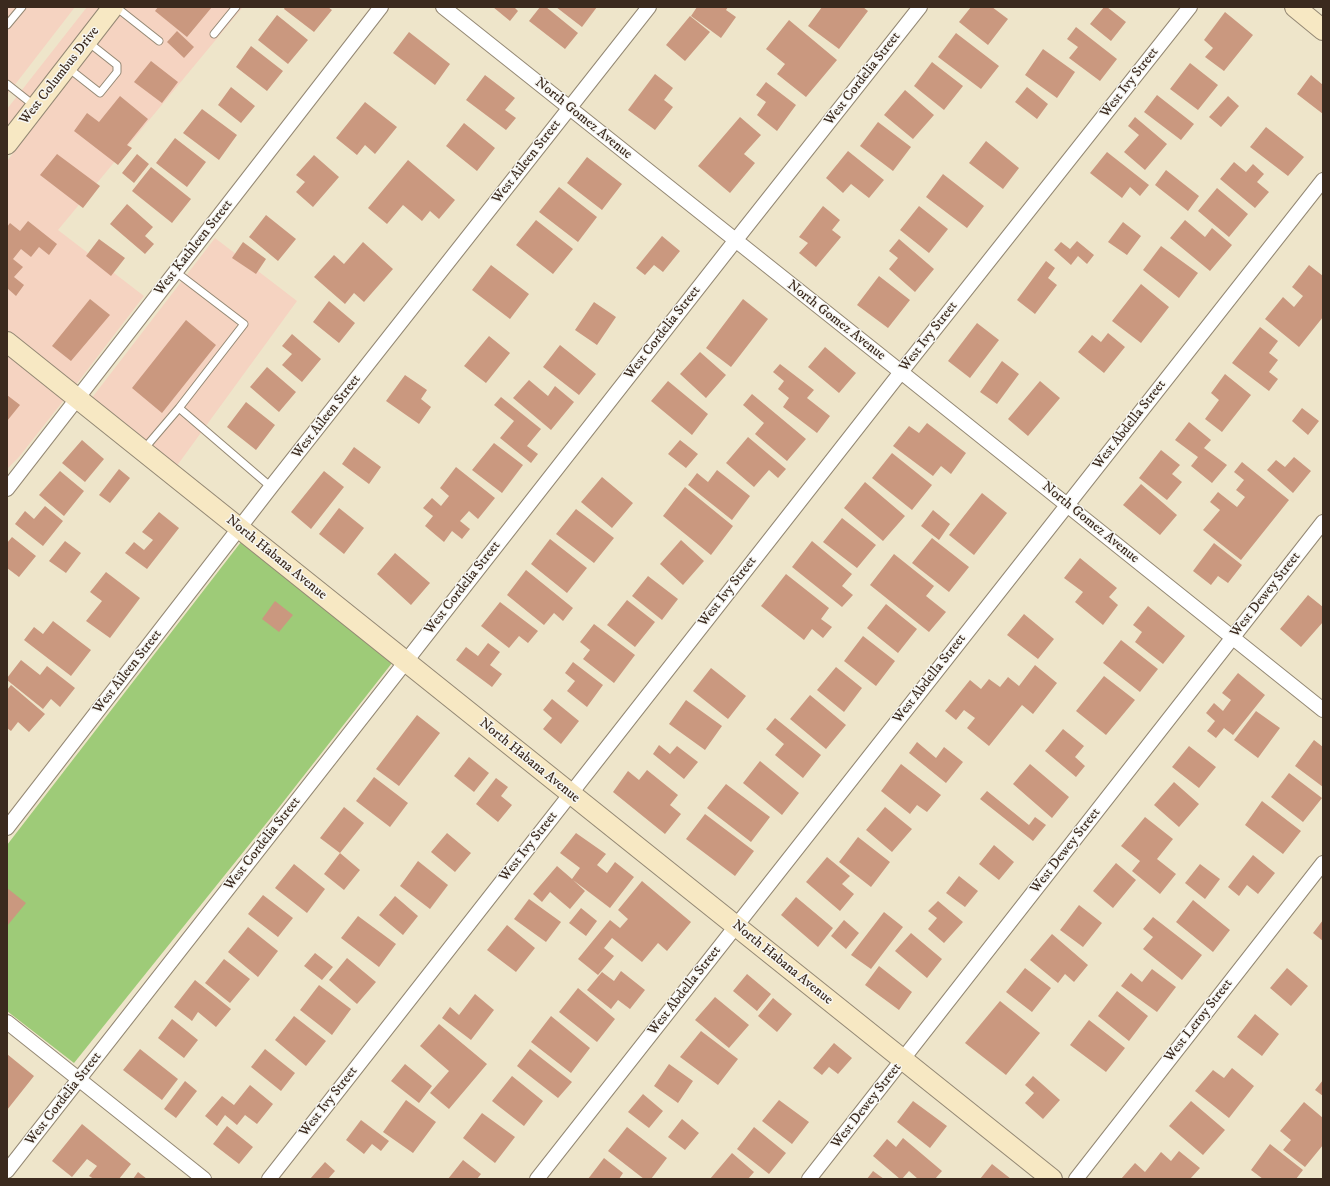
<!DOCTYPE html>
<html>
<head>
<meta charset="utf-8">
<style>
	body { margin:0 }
	#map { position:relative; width:1330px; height:1186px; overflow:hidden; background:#eee5ca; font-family:"IM FELL DW Pica",serif }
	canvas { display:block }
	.frame { position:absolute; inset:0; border:8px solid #3b2a1e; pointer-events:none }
</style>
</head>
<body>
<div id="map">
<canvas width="1330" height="1186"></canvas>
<div class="frame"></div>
</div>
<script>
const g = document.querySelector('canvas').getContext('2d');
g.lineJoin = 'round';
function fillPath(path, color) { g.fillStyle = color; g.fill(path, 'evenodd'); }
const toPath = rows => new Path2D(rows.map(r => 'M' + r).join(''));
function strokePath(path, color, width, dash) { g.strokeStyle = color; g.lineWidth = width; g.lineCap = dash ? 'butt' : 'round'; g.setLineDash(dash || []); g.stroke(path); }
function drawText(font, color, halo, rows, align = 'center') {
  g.font = font + ' "IM FELL DW Pica",serif'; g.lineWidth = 3; g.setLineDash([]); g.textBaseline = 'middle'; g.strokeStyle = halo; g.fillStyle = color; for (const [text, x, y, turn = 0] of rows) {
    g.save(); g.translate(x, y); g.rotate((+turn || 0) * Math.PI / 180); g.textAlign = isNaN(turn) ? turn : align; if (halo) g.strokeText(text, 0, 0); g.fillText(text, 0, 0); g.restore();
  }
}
fillPath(toPath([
	[7,7,75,7,7,95],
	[87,7,100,7,7,127,7,109],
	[126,7,243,7,58,230,144,296,75,386,7,331,7,161],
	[215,238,297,301,176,467,91,399],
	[7,354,64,400,19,457,7,469]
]), '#f5d3c1');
fillPath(toPath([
	[241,542,392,663,273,815,74,1063,7,1011,7,845]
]), '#9ecb78');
fillPath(toPath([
	[158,7,212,7,187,37,155,11],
	[285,7,328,7,332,10,314,32,284,9],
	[493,7,514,7,518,11,510,21],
	[540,7,546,7,578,33,565,49,529,21],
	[556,7,597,7,582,27],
	[697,7,728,7,726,10,736,17,721,38,691,16],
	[822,7,863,7,868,11,839,49,808,26],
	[971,7,992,7,1008,19,988,45,959,22],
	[1104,7,1107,7,1126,22,1111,41,1090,24],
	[1225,12,1253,35,1224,71,1205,57,1213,48,1204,40],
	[277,15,308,40,288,64,258,40],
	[690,16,710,32,685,61,666,45],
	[789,20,837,60,806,97,777,74,785,64,766,49],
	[1076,27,1117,59,1100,81,1069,58,1078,47,1067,39],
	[177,31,194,47,184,58,167,42],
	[409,32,450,64,435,85,393,53],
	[956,33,999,66,981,89,938,57],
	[251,46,283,71,267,91,236,67],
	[1043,49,1075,72,1057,98,1025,75],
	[151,61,178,82,162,103,134,82],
	[932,62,963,86,944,110,914,86],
	[1190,63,1218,85,1198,110,1170,89],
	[655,74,673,88,664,100,673,107,655,130,628,110],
	[485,75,515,98,505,110,516,118,506,130,466,100],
	[1311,75,1323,85,1323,114,1297,94],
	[766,82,796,105,777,131,757,115,766,102,756,95],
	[231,87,255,106,241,123,218,105],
	[1027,87,1048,104,1037,119,1015,102],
	[905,90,934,115,913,139,884,115],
	[1157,95,1194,124,1181,140,1144,112],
	[120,96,148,119,127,145,132,148,118,165,74,131,87,113,99,122],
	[1228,96,1239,106,1221,127,1209,117],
	[365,102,397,127,375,154,365,145,357,155,336,138],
	[202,109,237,135,219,160,183,133],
	[740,117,761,135,744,154,755,163,730,193,698,166],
	[1135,117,1167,144,1145,170,1124,152,1139,135,1128,126],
	[878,122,911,147,893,171,860,146],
	[464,123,495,148,477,171,446,146],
	[1266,127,1304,157,1288,176,1250,147],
	[175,138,206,162,187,187,156,163],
	[986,141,1019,168,1003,189,969,163],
	[848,151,884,180,869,198,851,184,843,193,826,178],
	[1107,152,1149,185,1140,196,1130,187,1122,198,1090,173],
	[57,154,100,186,83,208,40,175],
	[137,154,149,164,134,183,122,173],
	[314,155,339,177,313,207,296,192,305,182,296,175],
	[587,157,622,184,602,210,567,183],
	[408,160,455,200,439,219,430,211,422,221,403,205,387,224,368,208],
	[1234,162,1246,172,1253,164,1264,174,1257,182,1269,192,1255,208,1220,179],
	[151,167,191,199,172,223,132,191],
	[1166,170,1199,196,1188,211,1155,185],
	[943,174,984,206,967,228,926,197],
	[559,187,597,217,578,242,539,212],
	[1217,188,1248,214,1229,237,1198,211],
	[127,204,153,227,145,236,154,244,145,254,110,224],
	[823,206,840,220,832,230,841,237,816,267,799,253,808,243,799,237],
	[919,206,948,229,929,253,900,230],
	[266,215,296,239,278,261,249,237],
	[536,220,573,249,553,274,516,245],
	[1185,220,1205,237,1212,228,1232,245,1210,271,1170,238],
	[28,221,57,244,49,255,39,247,31,257,21,249,13,259,23,267,14,277,24,285,16,296,7,288,7,227,10,223,20,231],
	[1123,222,1141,236,1127,255,1108,242],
	[662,236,680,251,663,272,654,265,645,275,636,268],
	[99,239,125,258,111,276,86,256],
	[899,239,934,269,915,292,889,269,898,258,889,251],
	[1077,241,1094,255,1087,264,1078,256,1071,265,1054,250,1061,242,1070,249],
	[243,242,266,259,256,274,232,258],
	[363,242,393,269,364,302,354,293,345,304,314,277,334,255,344,264],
	[1161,246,1198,273,1179,298,1143,270],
	[1046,261,1055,268,1048,278,1057,285,1035,314,1017,300],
	[491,265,529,294,510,319,472,290],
	[1309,265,1323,276,1323,317,1299,347,1265,319,1283,297,1294,307,1303,296,1292,287],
	[879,276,910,300,888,328,857,305],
	[1141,284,1169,307,1141,343,1112,321],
	[90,299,110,315,71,361,52,346],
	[743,299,768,319,731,367,706,348],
	[329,301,355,323,339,343,313,322],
	[594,302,616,317,597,345,575,330],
	[186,320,216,345,162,413,132,388],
	[977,323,999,340,970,378,948,361],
	[1260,327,1278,341,1269,353,1278,360,1269,372,1278,379,1269,391,1232,363],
	[1108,333,1125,347,1104,373,1078,352,1092,335,1101,342],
	[292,334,321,359,302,382,282,365,292,354,282,346],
	[489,336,510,353,486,383,464,366],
	[560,345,596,374,579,395,543,367],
	[825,347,856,373,839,393,808,367],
	[700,352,726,375,706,398,680,374],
	[1002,361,1019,374,997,404,980,392],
	[780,364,814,390,807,398,830,416,817,433,783,407,789,398,778,389,784,381,773,372],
	[267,367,296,392,279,412,250,387],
	[1225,374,1251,395,1222,432,1205,419,1219,400,1211,393],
	[405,375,427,390,421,399,431,407,419,424,386,401],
	[529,380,548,396,555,386,574,402,551,430,513,398],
	[668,381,708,414,692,435,651,401],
	[1040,381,1060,398,1028,436,1008,419],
	[752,394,806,439,787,461,755,434,764,423,743,405],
	[7,395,20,405,7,421],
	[501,397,541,429,527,446,538,454,531,463,500,438,514,421,494,405],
	[246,402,275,425,256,450,227,427],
	[1302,408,1319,421,1308,435,1292,421],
	[1189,422,1211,440,1204,448,1227,465,1212,483,1191,466,1198,457,1175,440],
	[927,423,966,453,951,474,941,466,933,476,893,446,909,426,919,433],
	[748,437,786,469,778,478,769,470,754,487,726,463],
	[82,440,104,459,85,482,62,463],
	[680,440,698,454,686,468,668,454],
	[494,443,523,465,502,493,472,470],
	[354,447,381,467,369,484,342,464],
	[1161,450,1180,465,1172,474,1182,482,1167,500,1139,478],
	[892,453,932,485,912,510,872,478],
	[1294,457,1311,471,1293,493,1267,470,1276,460,1285,467],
	[1242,462,1289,500,1241,560,1203,530,1220,510,1210,502,1218,492,1237,507,1245,497,1236,490,1244,480,1234,472],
	[456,467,495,498,478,519,469,511,460,521,470,529,462,539,452,531,444,542,425,526,433,516,423,508,432,498,441,506,449,496,440,488],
	[119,469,130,478,110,503,99,495],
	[717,470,750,496,732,520,688,485,697,473,708,482],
	[60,471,84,491,64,516,39,495],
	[324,471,344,487,311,529,291,512],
	[602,477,633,503,612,528,581,502],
	[865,482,905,516,883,541,844,508],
	[1141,484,1177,515,1160,535,1123,505],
	[685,487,733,526,711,555,663,516],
	[982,493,1007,513,974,555,949,535],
	[45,506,63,521,43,546,15,524,25,511,34,519],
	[339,508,364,528,344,554,319,534],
	[576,509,614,538,594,563,556,534],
	[933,510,950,524,939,540,921,526],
	[159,512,179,528,147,569,125,553,134,542,144,550,153,540,142,532],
	[842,518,876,545,857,568,823,542],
	[12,537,36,556,19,577,7,568,7,543],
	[932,538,969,567,949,592,912,563],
	[550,539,587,568,567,593,531,564],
	[681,540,704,561,683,585,660,564],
	[65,541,81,553,66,573,49,561],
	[812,541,852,574,842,586,853,595,842,607,792,567],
	[1214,543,1242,565,1228,583,1218,576,1211,585,1193,571],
	[395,553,430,583,411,605,377,574],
	[894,554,934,586,926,596,946,612,929,632,870,585],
	[1080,558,1117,588,1109,597,1118,605,1103,625,1075,602,1083,592,1064,578],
	[526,570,573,608,563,621,554,613,544,625,507,595],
	[106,572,140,598,110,638,86,621,102,601,90,592],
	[786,574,829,608,821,619,832,627,823,638,812,629,804,640,761,606],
	[648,576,678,599,662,620,632,596],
	[1308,595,1323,607,1323,622,1301,647,1280,629],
	[627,600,655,622,635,647,607,625],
	[275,601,293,615,279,632,262,619],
	[500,602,538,631,528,643,519,636,509,648,481,626],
	[886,604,917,629,898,653,867,628],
	[1148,606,1185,636,1163,664,1135,642,1142,632,1133,625],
	[1024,614,1054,639,1038,659,1007,635],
	[53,621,91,650,71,676,24,640,34,627,43,634],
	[594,624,635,655,614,683,583,659,590,650,580,642],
	[863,636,895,661,876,686,844,661],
	[1121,640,1158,669,1140,692,1103,663],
	[488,643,500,652,490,665,502,674,492,687,456,660,466,647,478,656],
	[21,660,40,675,47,666,75,688,60,707,51,699,43,709,7,680,7,678],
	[573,662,603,685,587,707,567,691,575,681,565,673],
	[1035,665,1057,683,1033,714,1022,705,989,746,967,728,975,718,964,710,956,720,945,711,970,680,981,689,989,679,1000,687,1008,677,1019,686],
	[836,667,862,688,844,712,817,690],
	[711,668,746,696,728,719,693,691],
	[1238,673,1265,695,1233,735,1224,728,1216,738,1207,731,1215,721,1206,713,1214,703,1223,711,1231,700,1222,693],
	[1104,676,1135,700,1106,735,1076,711],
	[11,685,45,714,29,732,18,722,11,731,7,728,7,690],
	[810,695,846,725,826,749,790,719],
	[552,699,579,721,561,744,543,729,552,718,543,710],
	[686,700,722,726,705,750,669,724],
	[1256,711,1280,728,1258,758,1234,740],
	[417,715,440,733,399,786,376,769],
	[775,718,821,755,803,778,775,755,784,744,766,729],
	[1063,729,1084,746,1075,757,1085,766,1076,777,1045,751],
	[1314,740,1323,747,1323,787,1295,766],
	[917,742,936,758,944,747,963,762,946,783,909,753],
	[659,745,670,754,677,746,698,762,684,779,653,754],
	[1189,746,1216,767,1199,788,1172,767],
	[469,757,489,773,474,792,454,776],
	[760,761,799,793,782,815,743,783],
	[901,764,941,795,927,812,917,805,910,814,881,791],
	[1030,764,1069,797,1052,818,1013,784],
	[647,770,678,795,670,805,681,814,665,834,613,792,628,771,639,780],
	[1289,773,1322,798,1303,822,1271,797],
	[374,777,408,803,390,827,356,801],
	[496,778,508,787,501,796,512,805,498,822,476,804],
	[1174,782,1199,804,1179,827,1154,805],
	[726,784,770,817,751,842,707,808],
	[987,791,1029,825,1035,817,1046,825,1033,841,980,799],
	[1262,801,1301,831,1283,854,1245,825],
	[344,807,364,823,340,853,320,838],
	[885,807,912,829,892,852,866,830],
	[705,814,754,851,735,876,686,839],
	[1145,817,1173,839,1157,859,1176,874,1160,894,1132,871,1140,861,1121,846],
	[447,833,471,853,455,872,431,852],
	[576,833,606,854,597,865,607,873,615,862,634,877,610,908,573,880,585,891,570,909,550,892,542,902,533,894,557,866,572,879,580,868,560,853],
	[858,837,890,862,871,887,839,862],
	[994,845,1014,862,999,880,979,864],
	[340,853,360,870,344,890,324,874],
	[1253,855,1275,873,1258,894,1247,885,1239,896,1228,887],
	[827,857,850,876,842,884,854,894,840,911,806,882],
	[418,861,448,885,430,909,400,886],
	[1116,863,1136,880,1113,908,1093,891],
	[294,864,325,889,307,913,275,888],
	[1200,864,1220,879,1205,899,1185,883],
	[959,876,978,891,965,907,946,893],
	[642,881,691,922,667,951,658,943,642,962,612,938,604,948,614,956,598,975,578,959,610,920,620,928,628,919,618,910],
	[7,888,26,903,7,926],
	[263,895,293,918,278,937,248,914],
	[395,896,418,916,403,935,379,915],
	[796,897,833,928,818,947,781,915],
	[529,899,561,922,546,942,514,919],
	[1193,900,1230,930,1213,952,1176,922],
	[938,901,963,922,944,943,928,929,937,918,928,911],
	[1079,905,1102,923,1083,947,1060,930],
	[581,908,597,921,586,936,569,923],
	[884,912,903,927,871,969,851,955],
	[358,916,396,944,379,967,341,938],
	[1153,917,1202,955,1182,980,1143,949,1153,937,1143,929],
	[844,920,859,933,846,949,831,936],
	[1323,920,1323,941,1313,933],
	[507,925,535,948,516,972,487,950],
	[248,927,278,951,258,977,228,952],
	[911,933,942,959,927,978,895,951],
	[1052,934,1088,965,1074,982,1065,974,1058,983,1030,960],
	[315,953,333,967,322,980,304,966],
	[347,958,376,982,357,1004,329,980],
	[224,959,250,979,230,1003,205,983],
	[879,966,912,992,899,1010,865,985],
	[1025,968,1051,988,1032,1012,1006,992],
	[1287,968,1308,986,1291,1006,1270,988],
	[1152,969,1176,987,1157,1012,1121,986,1131,973,1142,982],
	[621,971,645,990,630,1009,618,1000,611,1009,587,990,602,972,614,981],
	[747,974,771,994,757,1011,733,991],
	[195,980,231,1009,216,1027,198,1012,192,1021,174,1007],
	[319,985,351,1009,332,1035,300,1010],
	[578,988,615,1019,597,1042,559,1012],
	[1117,991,1148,1016,1129,1041,1098,1016],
	[475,994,494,1010,471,1040,442,1018,450,1007,459,1015],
	[715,997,749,1025,729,1048,695,1020],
	[773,998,792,1014,777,1032,758,1016],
	[1000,1001,1040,1033,1006,1075,965,1043],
	[1255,1014,1279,1034,1262,1056,1237,1037],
	[294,1016,326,1041,306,1066,275,1040],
	[551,1016,590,1048,571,1073,531,1042],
	[172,1019,198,1040,184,1058,158,1038],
	[1089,1020,1125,1048,1106,1072,1070,1045],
	[439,1024,487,1064,449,1109,430,1093,449,1071,420,1046],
	[701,1031,738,1059,718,1085,680,1057],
	[834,1043,852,1058,838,1074,829,1067,822,1075,813,1068],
	[140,1049,178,1079,162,1100,123,1070],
	[265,1049,295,1073,281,1091,251,1067],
	[530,1049,572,1082,558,1098,517,1066],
	[7,1054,34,1076,7,1110],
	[405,1064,432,1086,419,1103,391,1081],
	[669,1064,693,1081,678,1103,654,1086],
	[1232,1068,1254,1086,1229,1118,1195,1091,1213,1070,1224,1078],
	[512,1076,543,1101,524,1126,492,1101],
	[1033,1076,1060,1100,1043,1119,1025,1103,1034,1093,1025,1085],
	[1323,1080,1323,1096,1315,1090],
	[185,1081,197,1091,176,1118,164,1109],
	[250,1085,273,1104,257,1124,245,1115,237,1125,225,1115,217,1126,205,1116,222,1096,234,1105],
	[643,1094,663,1111,649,1128,628,1112],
	[406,1100,436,1122,413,1153,383,1132],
	[779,1100,809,1122,792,1144,762,1121],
	[913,1101,947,1126,930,1148,897,1122],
	[1191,1101,1225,1130,1203,1155,1169,1126],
	[1304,1102,1323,1118,1323,1145,1305,1167,1283,1150,1291,1140,1280,1131],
	[482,1113,515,1137,495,1163,463,1138],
	[682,1119,699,1133,685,1150,668,1137],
	[361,1120,389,1141,381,1151,372,1144,364,1154,346,1140],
	[82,1124,131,1164,119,1179,94,1179,89,1176,97,1166,87,1159,72,1177,52,1161],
	[227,1126,253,1147,239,1164,213,1144],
	[627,1127,667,1158,651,1179,644,1179,608,1151],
	[754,1127,786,1153,769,1174,737,1149],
	[903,1138,942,1171,935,1179,918,1179,909,1171,902,1179,900,1179,873,1156,887,1139,896,1147],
	[1270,1144,1303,1170,1296,1179,1263,1179,1251,1170],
	[1179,1151,1200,1168,1190,1179,1121,1179,1135,1163,1145,1172,1161,1152,1171,1161],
	[732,1153,754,1172,748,1179,710,1179],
	[604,1158,623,1173,619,1179,588,1179],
	[463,1160,481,1174,477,1179,448,1179],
	[325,1162,335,1171,328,1179,310,1179],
	[992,1164,1011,1179,980,1179],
	[873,1171,884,1179,867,1179],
	[138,1172,147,1179,133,1179]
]), '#ca987f');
const lane = toPath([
	[116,7,159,41],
	[7,25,22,7],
	[214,34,236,7],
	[67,67,100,93,117,72,117,65,88,42],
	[7,84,36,107],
	[179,408,271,487],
	[144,449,179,408,244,324,176,272]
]);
const street = toPath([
	[443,7,901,372,1323,710],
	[7,489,381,7],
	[7,828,271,487,649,7],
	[7,1022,204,1179],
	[7,1171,735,241,920,7],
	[269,1179,901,372,1190,7],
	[537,1179,1323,180],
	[809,1179,1323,522],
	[1076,1179,1323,863]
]);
const secondary = toPath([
	[1295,7,1323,30],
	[7,144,113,7],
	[7,342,1052,1179]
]);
strokePath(lane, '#948874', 9);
strokePath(street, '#948874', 16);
strokePath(secondary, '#948874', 22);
strokePath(lane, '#fff', 7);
strokePath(street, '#fff', 14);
strokePath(secondary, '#f7e8c3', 20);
drawText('14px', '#3b2a1e', '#f6f6f2', [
	["West Columbus Drive",60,76,-52],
	["West Cordelia Street",863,79,-52],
	["West Ivy Street",1130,83,-52],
	["North Gomez Avenue",583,119,39],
	["West Aileen Street",527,162,-52],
	["West Kathleen Street",194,248,-52],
	["North Gomez Avenue",836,321,38],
	["West Cordelia Street",663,333,-52],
	["West Ivy Street",929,337,-52],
	["West Aileen Street",327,417,-52],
	["West Abdella Street",1130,425,-52],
	["North Gomez Avenue",1090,523,39],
	["North Habana Avenue",276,558,39],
	["West Cordelia Street",463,588,-52],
	["West Ivy Street",728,592,-52],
	["West Dewey Street",1266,595,-52],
	["West Aileen Street",128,672,-52],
	["West Abdella Street",930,679,-52],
	["North Habana Avenue",529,761,39],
	["West Cordelia Street",263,844,-52],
	["West Ivy Street",529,847,-52],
	["West Dewey Street",1066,851,-52],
	["North Habana Avenue",782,963,39],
	["West Abdella Street",685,991,-52],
	["West Leroy Street",1199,1021,-52],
	["West Cordelia Street",64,1099,-52],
	["West Ivy Street",329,1102,-52],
	["West Dewey Street",867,1106,-52]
]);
</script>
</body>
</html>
